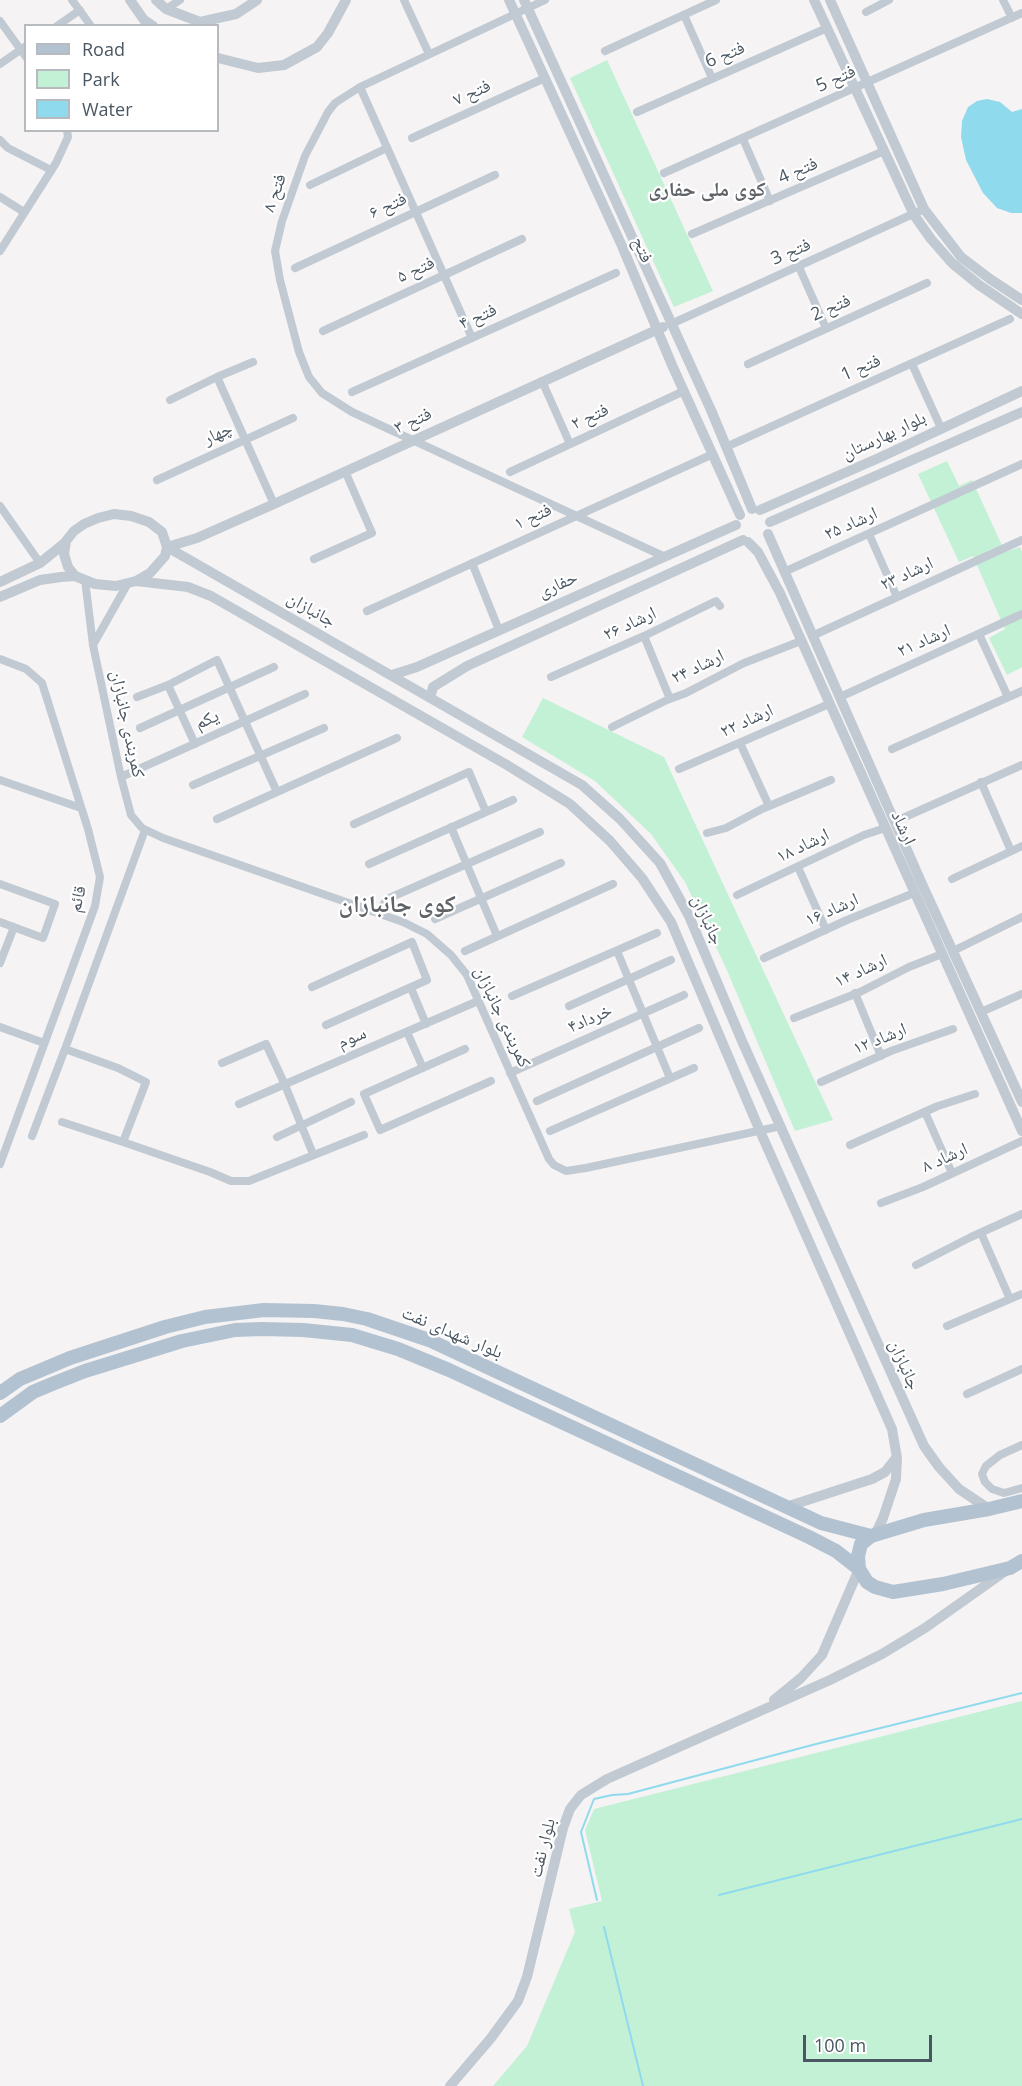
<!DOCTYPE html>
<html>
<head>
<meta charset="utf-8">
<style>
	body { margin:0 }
	#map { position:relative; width:1022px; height:2086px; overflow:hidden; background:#f5f3f3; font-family:"Open Sans",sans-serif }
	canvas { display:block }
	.legend { position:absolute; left:24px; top:24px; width:195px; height:108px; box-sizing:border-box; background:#fff; border:2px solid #b7bbc0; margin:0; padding:8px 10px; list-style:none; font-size:18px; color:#4a5661 }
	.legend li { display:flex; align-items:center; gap:12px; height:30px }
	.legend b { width:30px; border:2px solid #b7bbc0 }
	.scale { position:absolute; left:803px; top:2035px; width:129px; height:27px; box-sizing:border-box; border:3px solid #4a5661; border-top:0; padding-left:8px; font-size:18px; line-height:21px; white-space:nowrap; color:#4a5661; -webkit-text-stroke:4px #fff; paint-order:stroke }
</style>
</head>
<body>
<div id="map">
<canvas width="1022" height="2086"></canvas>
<ul class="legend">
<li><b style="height:8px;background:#b3c2d1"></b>Road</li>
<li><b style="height:16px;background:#c3f1d5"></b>Park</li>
<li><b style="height:16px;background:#90daee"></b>Water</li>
</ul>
<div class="scale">100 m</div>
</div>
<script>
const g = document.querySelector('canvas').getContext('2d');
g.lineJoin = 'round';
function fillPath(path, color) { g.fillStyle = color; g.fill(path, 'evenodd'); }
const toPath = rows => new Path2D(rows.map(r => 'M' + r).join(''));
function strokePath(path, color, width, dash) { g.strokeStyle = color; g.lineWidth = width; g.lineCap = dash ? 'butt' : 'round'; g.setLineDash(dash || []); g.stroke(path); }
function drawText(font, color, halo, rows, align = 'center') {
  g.font = font + ' "Open Sans","Noto Naskh Arabic",sans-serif'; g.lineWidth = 4.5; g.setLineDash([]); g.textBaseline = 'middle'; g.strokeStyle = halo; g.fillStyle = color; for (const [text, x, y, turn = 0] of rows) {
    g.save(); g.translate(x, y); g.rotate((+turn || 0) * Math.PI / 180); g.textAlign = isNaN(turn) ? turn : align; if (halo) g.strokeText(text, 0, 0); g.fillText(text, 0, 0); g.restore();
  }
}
fillPath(toPath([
	[607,60,713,291,674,307,570,78],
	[947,461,959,486,972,480,1005,552,1020,547,1022,552,1022,667,1007,675,989,638,1005,629,973,556,959,562,918,474],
	[543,698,664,757,833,1120,795,1131,726,968,685,882,651,834,595,781,522,737],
	[1022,1701,1022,2086,493,2086,527,2046,575,1932,569,1909,602,1901,585,1830,594,1809]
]), '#c3f1d5');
fillPath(toPath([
	[987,99,1000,102,1012,112,1022,109,1022,213,1011,213,997,208,983,193,966,160,961,137,962,121,968,107,977,101]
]), '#90daee');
strokePath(toPath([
	[719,1895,1022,1819],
	[597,1900,581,1832,594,1799,612,1795,628,1794,816,1744,1022,1693],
	[604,1927,643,2086]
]), '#90daee', 2);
strokePath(toPath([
	[72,0,91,26],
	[404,0,429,54],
	[545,0,360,87,335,103,328,112,305,156,282,221,275,251,280,280,299,352,309,377,322,393,352,412,663,556],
	[1003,0,1012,18],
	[166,9,180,0],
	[866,12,889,0],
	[684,15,712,78],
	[0,21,26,57],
	[57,26,80,10],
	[605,51,716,0],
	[0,64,26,46],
	[360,87,472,338],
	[637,112,827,28],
	[412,138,545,78],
	[743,139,770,201],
	[0,140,8,148,51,170],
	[664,173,1022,13],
	[310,185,387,148],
	[0,197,24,212],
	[692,234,884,151],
	[0,251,56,163,68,137,67,130],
	[799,267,826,328],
	[295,268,495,175],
	[671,324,924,209],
	[323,331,522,239],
	[748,364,927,283],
	[912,364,941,428],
	[217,377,253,362],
	[542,381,570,444],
	[352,392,616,273],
	[170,400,217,377,274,504],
	[726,447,1010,319],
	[510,472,684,391],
	[157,480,293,418],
	[0,506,40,563],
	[869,534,897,597],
	[314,559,372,533,345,471],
	[472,563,499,630],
	[784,572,1022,464],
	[85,580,93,645,121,777,131,815,142,828,163,838,403,922,427,934,451,955,467,975,549,1159,554,1165,566,1171,586,1168,781,1126],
	[367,611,713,454],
	[979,634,1008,697],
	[644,636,670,699],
	[812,636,1022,540],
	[93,645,128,583],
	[0,659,26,669,42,683,88,829,100,877,95,906,0,1164],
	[551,677,644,636,716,601,720,606],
	[137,697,168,685],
	[840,697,1022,614],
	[612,727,667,700,686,693,744,663,801,641],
	[140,728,274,667],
	[740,743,769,806],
	[195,744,168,685,217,660,277,792],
	[892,749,1022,691],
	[679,769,829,704],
	[121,777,305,694],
	[0,780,81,808],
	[981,782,1011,851],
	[193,785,324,728],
	[217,819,397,738],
	[896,821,1022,765],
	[354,824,469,772,486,812],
	[451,827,497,936],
	[145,830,65,1049,118,1068,146,1082,123,1142,210,1172,231,1181,249,1181,364,1135],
	[707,833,726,828,762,809,831,780],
	[369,864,513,800],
	[798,867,826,930],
	[952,879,1022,846],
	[0,884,55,904,43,938,0,922],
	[737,895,864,835,885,828],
	[378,913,387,899,540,832],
	[435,919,561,863],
	[465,951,613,884],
	[617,951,670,1078],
	[953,951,1022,917],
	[764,958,847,920,914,893],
	[0,963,14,927],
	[312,987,412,942,427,980,326,1025],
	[411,988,426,1024],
	[855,993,881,1056],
	[512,996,657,933],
	[569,1006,671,960],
	[981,1012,1022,994],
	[794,1018,860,992,909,967,942,954],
	[0,1027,44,1043],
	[407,1032,423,1068],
	[465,1049,364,1094,380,1130,491,1081],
	[222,1063,266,1044,285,1085,313,1154],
	[510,1073,684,995],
	[821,1082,891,1051,953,1029],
	[537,1101,699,1028],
	[239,1104,478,1001],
	[925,1112,952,1173],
	[62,1122,123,1142],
	[550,1131,694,1068],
	[32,1136,65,1049],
	[277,1137,351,1102],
	[850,1145,938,1106,975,1094],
	[881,1203,923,1187,1022,1141],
	[981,1233,1010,1299],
	[916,1265,971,1237,1022,1214],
	[947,1326,1022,1294],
	[967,1394,1022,1369],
	[1022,1445,1000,1455,986,1466,982,1474,985,1482,992,1489,1004,1493,1022,1488]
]), '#c1cad2', 8);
strokePath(toPath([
	[130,0,144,20,153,26],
	[156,0,166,9,200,22,236,14,257,0],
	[509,0,622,246,672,365,740,515],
	[524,0,711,410,752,509],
	[814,0,914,215,931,239,952,263,979,285,1022,314],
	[830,0,924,209,961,257,990,279,1022,300],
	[218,58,258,68,284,65,317,47,328,33,346,0],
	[760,510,881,457,1022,391],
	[770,522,1022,412],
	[768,534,922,884,1022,1102],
	[748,542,758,552,780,593,1022,1131],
	[167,547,582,785,620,819,660,863,689,916,742,1041,924,1446,939,1467,959,1489,989,1509],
	[167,547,197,538,274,504,663,327],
	[136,581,188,587,211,596,507,765,570,804,610,841,642,878,671,922,760,1131,892,1429,897,1458,896,1479,883,1518,875,1535],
	[0,582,40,563,66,542],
	[0,597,40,580,61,577,75,576,95,584,116,586,136,581,150,573,165,556,167,547,162,532,149,522,131,516,114,514,98,518,84,524,74,531,66,541,64,554,68,567,75,576],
	[392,675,417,667,736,525],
	[430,698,433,687,467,666,743,540],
	[786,1507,872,1479,885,1472,896,1458],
	[774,1700,801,1678,822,1655,859,1569],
	[450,2086,491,2038,518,2001,527,1977,563,1828,570,1809,581,1795,607,1779,830,1680,882,1654,925,1628,1007,1570]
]), '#c1cad2', 10);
strokePath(toPath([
	[0,1393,20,1379,70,1358,165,1327,205,1317,264,1310,314,1311,343,1314,367,1319,429,1340,821,1523,871,1536],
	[0,1416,33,1392,52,1384,85,1371,182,1341,235,1330,262,1329,303,1330,352,1335,398,1349,449,1370,809,1537,836,1551,859,1569],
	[1022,1501,989,1509,924,1520,871,1536,861,1544,858,1556,859,1569,867,1582,875,1587,893,1592,943,1584,1010,1568,1022,1561]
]), '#b3c2d1', 14);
drawText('18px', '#4a5661', '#fff', [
	["فتح 6",725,55,-23],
	["فتح 5",836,79,-25],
	["فتح ۷",472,93,-25],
	["فتح 4",798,171,-24],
	["فتح ۸",275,193,-71],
	["فتح ۶",388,206,-25],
	["فتح",642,250,67],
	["فتح 3",791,252,-24],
	["فتح ۵",416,270,-25],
	["فتح 2",831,308,-24],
	["فتح ۴",478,317,-24],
	["فتح 1",861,368,-24],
	["فتح ۲",590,417,-25],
	["فتح ۳",413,421,-25],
	["چهار",218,434,-25],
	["بلوار بهارستان",884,436,-25],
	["فتح ۱",533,517,-25],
	["ارشاد ۲۵",851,524,-24],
	["ارشاد ۲۳",907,574,-25],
	["حفاری",558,585,-24],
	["جانبازان",311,610,30],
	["ارشاد ۲۶",630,624,-25],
	["ارشاد ۲۱",924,641,-24],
	["ارشاد ۲۴",698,667,-26],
	["یکم",207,720,-24],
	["ارشاد ۲۲",747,721,-25],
	["کمربندی جانبازان",127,724,78],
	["ارشاد",903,828,65],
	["ارشاد ۱۸",803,846,-26],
	["قائم",78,899,-76],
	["ارشاد ۱۶",832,910,-24],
	["جانبازان",707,920,65],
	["ارشاد ۱۴",861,971,-25],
	["کمربندی جانبازان",502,1017,65],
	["خرداد۴",590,1019,-24],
	["سوم",352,1038,-23],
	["ارشاد ۱۲",880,1039,-22],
	["ارشاد ۸",945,1158,-24],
	["بلوار شهدای نفت",452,1333,23],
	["جانبازان",904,1365,66],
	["بلوار نفت",543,1848,-76]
]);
drawText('bold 20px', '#5f6368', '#fff', [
	["کوی ملی حفاری",707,190]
]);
drawText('bold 24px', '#5f6368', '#fff', [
	["کوی جانبازان",397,905]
]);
</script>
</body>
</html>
